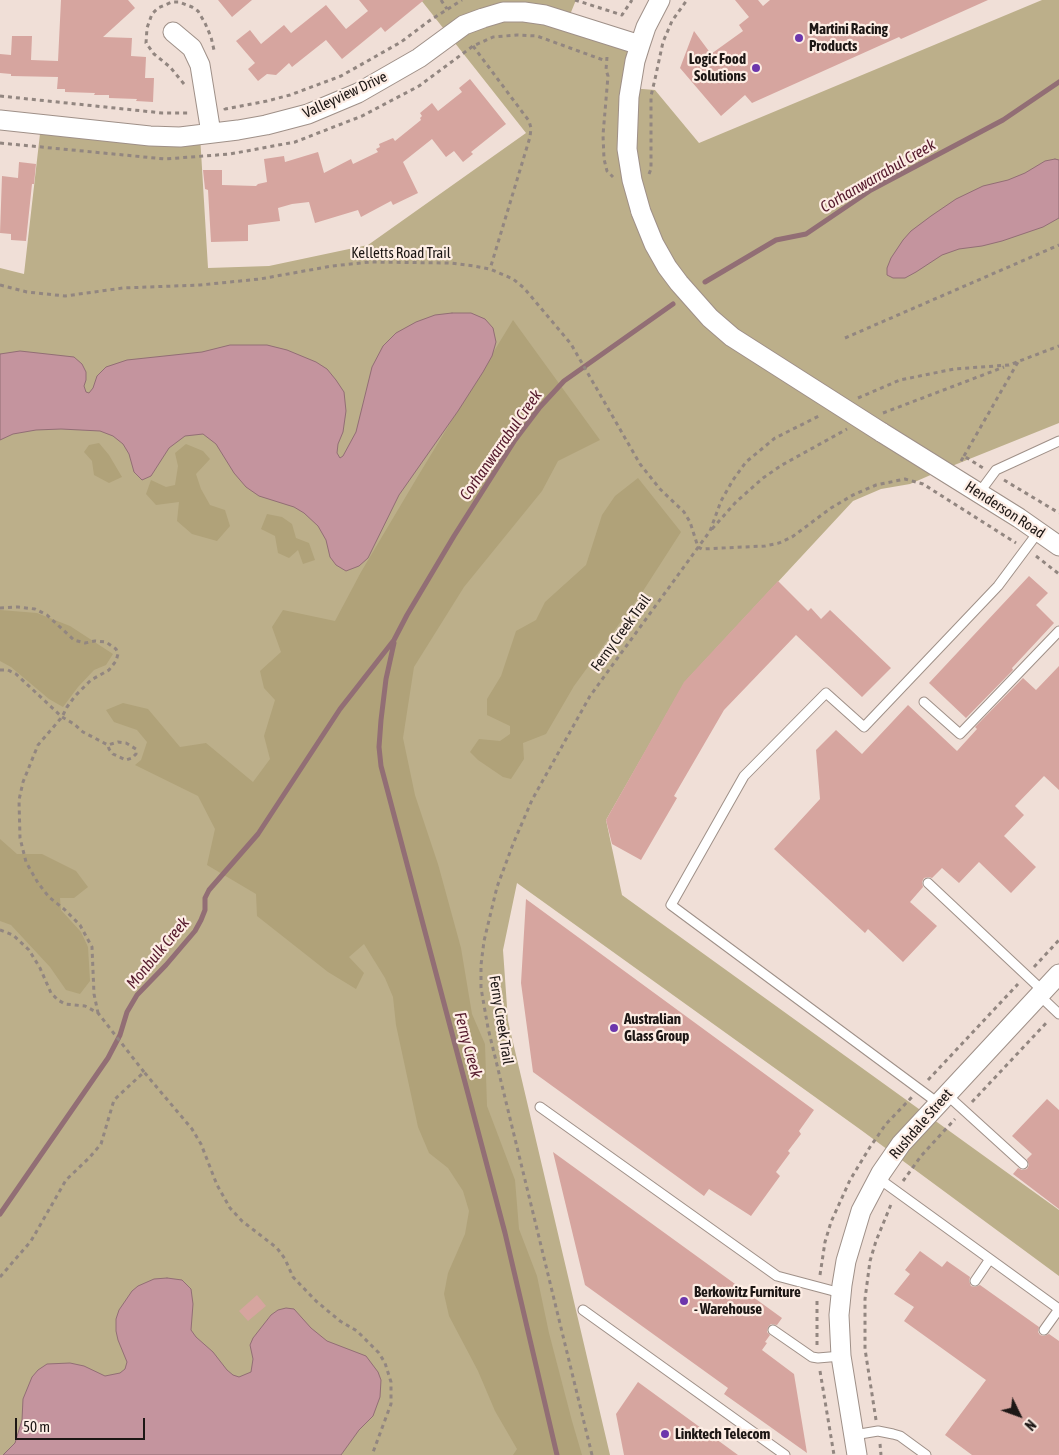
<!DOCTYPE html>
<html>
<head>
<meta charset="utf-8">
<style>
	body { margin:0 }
	#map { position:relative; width:1059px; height:1455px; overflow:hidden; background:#f0dfd7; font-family:"Asap Condensed",sans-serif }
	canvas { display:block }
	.north { position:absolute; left:994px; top:1390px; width:50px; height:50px; -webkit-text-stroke:4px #fdede4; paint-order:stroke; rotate:132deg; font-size:14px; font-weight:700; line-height:20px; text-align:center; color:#1d1715 }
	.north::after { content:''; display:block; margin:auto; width:18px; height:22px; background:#1d1715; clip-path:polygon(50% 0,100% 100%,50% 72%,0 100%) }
	.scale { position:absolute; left:15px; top:1418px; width:130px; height:22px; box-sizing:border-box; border:2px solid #1d1715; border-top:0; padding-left:6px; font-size:15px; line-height:18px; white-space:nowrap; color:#1d1715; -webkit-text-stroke:4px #fdede4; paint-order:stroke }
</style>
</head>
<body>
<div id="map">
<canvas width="1059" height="1455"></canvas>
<div class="north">N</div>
<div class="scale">50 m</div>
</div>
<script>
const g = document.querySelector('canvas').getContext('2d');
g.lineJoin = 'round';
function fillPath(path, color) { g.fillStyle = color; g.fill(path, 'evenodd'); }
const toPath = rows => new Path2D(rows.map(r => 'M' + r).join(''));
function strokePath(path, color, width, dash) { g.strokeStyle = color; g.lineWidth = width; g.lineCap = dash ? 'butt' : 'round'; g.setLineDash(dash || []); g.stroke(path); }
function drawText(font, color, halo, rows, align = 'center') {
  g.font = font + ' "Asap Condensed",sans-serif'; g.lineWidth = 4.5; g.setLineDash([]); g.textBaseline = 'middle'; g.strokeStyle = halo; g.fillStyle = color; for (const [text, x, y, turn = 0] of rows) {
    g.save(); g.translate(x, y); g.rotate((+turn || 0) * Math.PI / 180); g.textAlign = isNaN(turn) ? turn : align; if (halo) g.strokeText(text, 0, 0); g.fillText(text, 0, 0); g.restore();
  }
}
fillPath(toPath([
	[421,0,576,0,567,22,640,45,630,88,655,90,699,143,1042,0,1059,0,1059,423,942,470,910,484,881,489,853,501,685,682,606,820,622,895,1059,1210,1059,1276,861,1130,517,883,503,950,508,1021,610,1455,0,1455,0,268,24,274,41,125,200,135,208,268,269,266,368,245,526,133]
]), '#bcaf8a');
fillPath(toPath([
	[513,320,600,440,558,461,542,491,464,587,414,667,403,738,415,795,438,864,461,948,472,1014,485,1044,487,1106,515,1180,519,1229,537,1276,549,1333,572,1421,582,1455,513,1455,517,1449,495,1411,478,1371,449,1316,444,1294,448,1273,465,1234,469,1211,463,1191,448,1168,429,1153,418,1127,396,1025,393,997,385,978,364,944,349,957,364,973,356,989,328,972,257,916,256,894,207,865,215,829,198,796,135,765,141,760,147,742,137,730,114,722,106,710,123,703,148,709,180,747,206,743,253,782,270,759,264,736,275,700,264,688,260,671,281,652,272,627,283,610,335,621,361,572,421,471],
	[99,443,109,455,122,477,109,483,94,475,92,461,84,452,89,445],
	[186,444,203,451,210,459,196,474,201,489,210,505,225,510,230,526,217,541,192,534,177,521,179,502,156,505,146,494,151,480,166,487,175,485,178,466,175,453],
	[638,478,681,532,643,591,574,686,546,734,523,743,524,759,511,779,503,777,478,760,470,752,479,739,500,741,510,734,510,726,487,715,487,699,501,676,516,631,536,620,545,602,586,565,602,515,615,496],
	[267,514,282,517,292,524,296,538,309,543,315,560,303,564,298,550,289,558,278,553,275,536,261,529],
	[0,610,37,613,70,626,113,654,106,665,94,670,78,687,63,707,49,699,11,667,0,661],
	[0,839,17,854,42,854,76,871,88,887,74,898,60,898,61,910,81,932,88,947,90,981,80,994,66,990,50,967,11,925,0,921]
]), '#b0a279');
const water = toPath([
	[1055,159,1059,160,1059,218,1043,227,1002,241,982,246,959,249,942,255,916,272,905,278,893,278,887,275,887,268,891,258,903,240,911,231,931,216,956,199,983,186,1008,180,1025,173,1045,161,1055,159],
	[452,313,471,313,485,319,493,328,496,342,492,356,483,372,458,411,399,495,368,558,359,566,346,571,336,565,330,557,326,540,318,526,304,513,294,507,259,496,246,487,234,473,216,444,203,434,185,436,169,448,151,476,142,480,134,472,129,454,123,444,113,436,100,431,61,429,36,430,13,434,0,440,0,354,20,351,74,357,82,364,86,372,86,380,84,386,86,392,89,393,93,388,97,376,106,367,127,360,202,352,230,345,267,345,287,350,316,362,327,369,336,380,344,392,346,411,343,432,338,444,337,453,340,458,343,456,356,432,372,367,383,346,396,333,416,322,435,315,452,313],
	[167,1278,182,1280,191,1289,193,1304,191,1330,196,1337,213,1352,227,1370,233,1375,239,1377,251,1372,253,1359,250,1345,253,1338,271,1315,278,1310,286,1308,294,1309,311,1328,327,1341,366,1356,378,1372,381,1380,380,1397,373,1416,359,1430,341,1455,3,1455,15,1443,22,1420,23,1399,32,1377,38,1370,47,1364,70,1363,84,1366,105,1376,120,1373,125,1369,127,1362,118,1340,116,1331,116,1319,119,1310,132,1291,138,1286,154,1279,167,1278]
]);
fillPath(water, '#c4949e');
strokePath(water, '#926e75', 1);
strokePath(toPath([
	[705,282,776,240,806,234,871,190,1003,120,1059,82],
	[394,643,386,679,381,720,379,747,381,766,505,1233,557,1455],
	[0,1214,108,1058,120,1035,127,1012,137,995,166,965,195,931,201,920,205,910,205,898,209,890,258,834,340,709,394,640,407,615,454,536,515,440,540,407,564,381,673,304]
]), '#926e75', 5);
fillPath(toPath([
	[61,0,128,0,135,8,103,37,132,38,131,56,146,57,145,78,154,78,153,102,136,101,137,99,109,98,109,95,94,95,95,93,65,92,65,89,57,89,58,77,11,76,11,74,0,73,0,54,11,55,12,36,32,36,31,60,58,61],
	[218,0,252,0,232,17],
	[359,0,424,0,385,32,381,27,342,59,326,40,292,67,289,63,276,75,267,74,258,81,248,69,255,63,236,41,250,30,261,44,284,25,291,33,326,5,346,29,368,11],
	[735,0,758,0,763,6,770,0,988,0,901,39,899,37,752,103,745,95,721,116,680,68,694,31,711,54,743,31,739,25,749,17],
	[470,79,506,124,471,152,473,154,463,162,454,151,446,157,432,139,403,162,418,193,393,205,391,201,361,217,358,210,315,223,309,202,292,204,278,208,280,221,248,225,248,241,211,242,208,190,205,189,203,170,222,170,222,185,256,186,258,184,267,182,264,159,284,156,285,162,318,152,324,173,351,159,353,164,378,152,376,149,380,147,379,144,393,138,395,141,421,120,420,118,422,116,420,113,432,103,438,111,462,92,459,88],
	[19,162,36,164,34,184,32,184,26,241,11,240,11,234,0,233,2,176,18,178],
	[1029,576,1048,593,1036,605,1054,623,1012,668,1013,670,966,718,929,683],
	[778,581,808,611,811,608,821,619,830,610,891,668,862,697,796,635,724,710,674,796,677,798,641,860,612,844,606,820,684,682],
	[1059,666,1059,790,1044,776,1015,806,1024,815,1004,836,1036,867,1011,893,979,862,959,883,942,868,932,878,929,877,924,878,922,882,923,887,910,902,937,926,903,962,868,929,865,933,774,849,820,799,816,750,836,730,862,754,908,705,957,751,977,729,975,727,1023,678,1036,690],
	[526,899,814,1110,799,1131,801,1134,788,1151,790,1153,776,1172,780,1176,751,1216,709,1189,704,1196,533,1072,521,983],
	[1047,1099,1059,1110,1059,1209,1013,1174,1018,1168,1022,1170,1027,1169,1029,1165,1027,1159,1032,1154,1012,1136],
	[553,1152,782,1318,777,1325,771,1324,768,1327,767,1332,770,1335,765,1342,767,1343,762,1350,794,1374,807,1453,724,1394,728,1388,585,1285],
	[920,1251,942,1267,947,1261,970,1277,969,1281,971,1286,975,1287,980,1285,1039,1327,1038,1332,1040,1335,1044,1336,1049,1334,1059,1341,1059,1455,972,1455,945,1435,986,1380,904,1321,914,1307,894,1294,910,1274,905,1270],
	[257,1295,266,1306,248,1321,239,1311],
	[638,1382,738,1455,624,1455,616,1414]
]), '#d6a59f');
const service = toPath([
	[979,493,996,470,1059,441],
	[924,702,960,734,1059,631],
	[928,883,1043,991],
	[1039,995,1059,1014],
	[946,1094,1023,1164],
	[938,1103,671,905,744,776,826,693,864,727,998,586,1039,531],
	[540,1107,777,1276,841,1293],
	[878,1178,1059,1309],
	[975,1281,990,1259],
	[583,1310,785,1455],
	[773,1330,812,1357,818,1358,841,1356],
	[1044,1330,1059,1309],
	[854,1435,878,1431,893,1434,900,1436,926,1455]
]);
const minor = toPath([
	[173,32,192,48,200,65,211,133],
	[0,120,150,136,180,137,238,130,266,125,308,114,358,93,419,58,464,25,483,18,503,12,524,12,545,15,640,45],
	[641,212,632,180,627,149,629,97,635,61,640,45,646,27,660,0],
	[881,432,1019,518,1059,546],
	[857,1455,841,1356,839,1315,842,1285,846,1261,861,1211,881,1173,901,1144,1059,974]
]);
strokePath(service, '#9f9088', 11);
strokePath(minor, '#9f9088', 21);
strokePath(toPath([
	[441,0,447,9],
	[575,0,622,15,632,0],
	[473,46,529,121,531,128,530,137,490,269],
	[607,57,606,70,608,76,603,135,604,159,607,171,613,177],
	[184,84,170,67,154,54,146,43,147,28,152,14,158,8,172,2,179,2,192,7,198,11,205,23,211,37,214,50],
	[0,96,162,113,190,113,190,112],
	[225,108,225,109,267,101,290,95,341,76,401,42,429,21,462,0],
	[0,143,165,159,230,154,295,142,362,116,419,86,473,46,493,37,517,35,537,36,606,61],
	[649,174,651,169,651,96,655,79,663,42,672,21,687,0],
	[0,285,27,292,65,296,123,288,200,285,260,279,332,266,370,262,450,263,474,266,490,269,513,279,524,288,571,344,640,464,660,489,684,512,690,522,698,547,702,549,765,546,779,543,792,537,831,508,853,495,876,485,905,479,923,484,1016,543],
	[845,338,1059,245],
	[858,398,900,380,954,369,1009,365,1059,346],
	[883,413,1004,367],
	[964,456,1018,362],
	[961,461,964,456,983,468],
	[1004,480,1059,513],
	[712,529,736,502,763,478,782,465,847,429],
	[1036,556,1059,574],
	[0,608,18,607,35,609,47,615,74,640,85,643,95,641,106,642,116,649,118,654,116,661,109,670,91,680,75,696,67,707,62,717,38,745,23,782,19,800,20,838,26,862,38,883,49,897,64,909,80,925,92,947,94,994,98,1013],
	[0,670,8,670,16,674,62,717,74,724,83,732,108,745,109,749,113,754,126,760,132,758,136,754,136,749,126,743,118,742,108,745],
	[0,930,13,935,29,950,40,968,51,993,58,1000,65,1004,85,1006,98,1013,144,1072],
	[1034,967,1059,940],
	[928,1080,1018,984],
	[972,1102,1048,1021],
	[903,1181,921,1156,955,1119],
	[820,1275,825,1242,831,1222,850,1180,870,1147,886,1124,912,1097],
	[0,1277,31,1241,66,1180,89,1158,101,1144,114,1100,144,1072,192,1129,201,1144,217,1185,230,1208,242,1221,277,1248,285,1259,293,1277,316,1301,340,1321,357,1331,379,1353,385,1363,391,1382,391,1404,372,1455],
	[817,1345,817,1298],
	[820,1371,834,1455],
	[876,1420,865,1349,865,1299,870,1261,876,1241,892,1202],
	[880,1444,881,1455],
	[592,1455,488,1028,481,988,481,965,484,941,497,887,513,844,532,800,590,696,710,531,721,501,733,480,746,462,775,438,821,415]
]), '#928680', 3, [4, 4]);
strokePath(service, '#fff', 9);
strokePath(minor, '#fff', 19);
const minorBridge = toPath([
	[641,212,654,244,667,267,679,283,710,318,732,337,881,432]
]);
strokePath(minorBridge, '#9f9088', 21, []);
strokePath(minorBridge, '#fff', 19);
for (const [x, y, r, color] of [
	[799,38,5,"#6c36ac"],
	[756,68,5,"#6c36ac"],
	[614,1028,5,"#6c36ac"],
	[684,1301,5,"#6c36ac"],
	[665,1434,5,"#6c36ac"]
]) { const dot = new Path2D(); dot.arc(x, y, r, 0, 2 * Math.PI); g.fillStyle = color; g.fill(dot); strokePath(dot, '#fdede4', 2); }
drawText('bold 15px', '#1d1715', '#fdede4', [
	["Martini Racing",809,29],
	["Products",809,46],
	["Logic Food",746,59,"right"],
	["Solutions",746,76,"right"],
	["Australian",624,1019],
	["Glass Group",624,1036],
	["Berkowitz Furniture",694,1292],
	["- Warehouse",694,1309],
	["Linktech Telecom",675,1434]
], 'left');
drawText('15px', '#1d1715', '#fdede4', [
	["Valleyview Drive",345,95,-25],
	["Kelletts Road Trail",401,253],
	["Henderson Road",1005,510,33],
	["Ferny Creek Trail",621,633,-54],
	["Ferny Creek Trail",501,1020,81],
	["Rushdale Street",921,1124,-49]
]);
drawText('italic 16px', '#551a2c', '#fdede4', [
	["Corhanwarrabul Creek",878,176,-30],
	["Corhanwarrabul Creek",501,445,-55],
	["Monbulk Creek",158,953,-50],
	["Ferny Creek",468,1045,75]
]);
</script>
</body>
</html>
